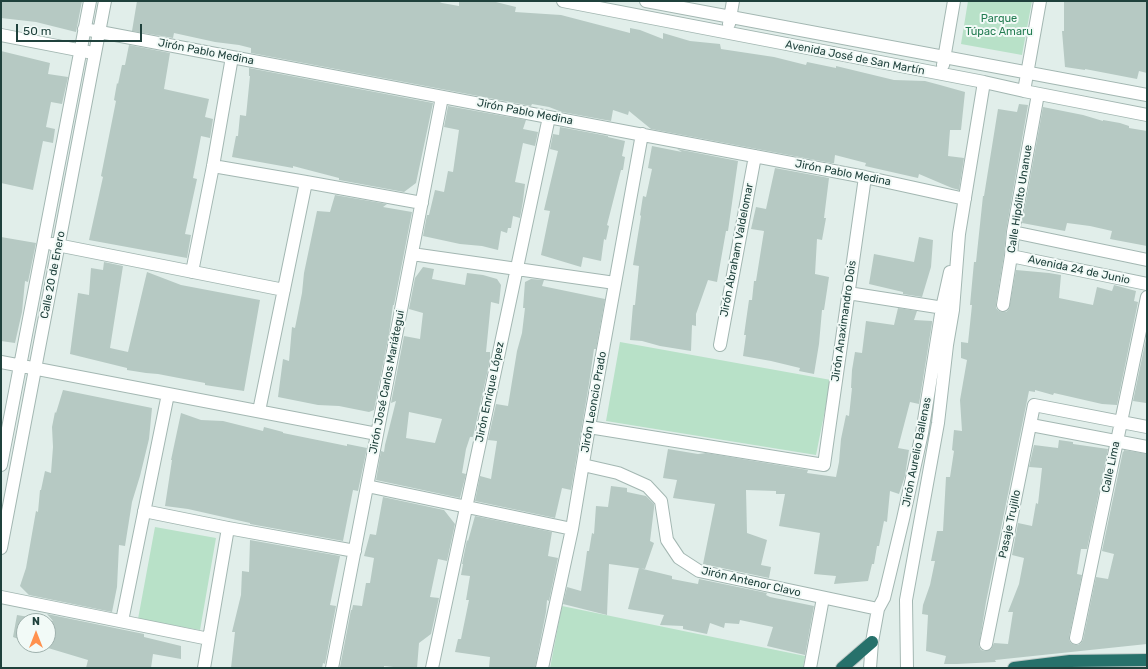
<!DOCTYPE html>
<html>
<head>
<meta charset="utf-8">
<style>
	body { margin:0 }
	#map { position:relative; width:1148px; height:669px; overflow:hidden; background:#e1eeea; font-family:Rubik,sans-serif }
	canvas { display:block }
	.frame { position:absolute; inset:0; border:2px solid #1f413c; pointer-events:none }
	.north { position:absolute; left:16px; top:613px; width:40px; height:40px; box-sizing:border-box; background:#f2faf7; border:1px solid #9eb0ac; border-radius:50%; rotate:0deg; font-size:11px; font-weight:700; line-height:16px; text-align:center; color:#1f413c }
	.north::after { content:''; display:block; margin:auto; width:14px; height:18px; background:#ff914e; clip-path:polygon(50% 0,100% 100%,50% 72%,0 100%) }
	.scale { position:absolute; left:16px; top:24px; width:126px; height:18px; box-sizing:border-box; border:2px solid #1f413c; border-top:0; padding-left:5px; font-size:12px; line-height:14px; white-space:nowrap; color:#1f413c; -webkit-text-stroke:3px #f2faf7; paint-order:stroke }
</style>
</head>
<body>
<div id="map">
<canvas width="1148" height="669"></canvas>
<div class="frame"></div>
<div class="north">N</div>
<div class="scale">50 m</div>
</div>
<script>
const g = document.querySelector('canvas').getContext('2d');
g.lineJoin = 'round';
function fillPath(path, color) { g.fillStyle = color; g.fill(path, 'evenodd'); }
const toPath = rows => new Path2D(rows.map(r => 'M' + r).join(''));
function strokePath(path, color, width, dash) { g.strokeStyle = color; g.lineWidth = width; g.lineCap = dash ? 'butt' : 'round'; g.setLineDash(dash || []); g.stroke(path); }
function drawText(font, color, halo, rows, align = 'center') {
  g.font = font + ' Rubik,sans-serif'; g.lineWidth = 4; g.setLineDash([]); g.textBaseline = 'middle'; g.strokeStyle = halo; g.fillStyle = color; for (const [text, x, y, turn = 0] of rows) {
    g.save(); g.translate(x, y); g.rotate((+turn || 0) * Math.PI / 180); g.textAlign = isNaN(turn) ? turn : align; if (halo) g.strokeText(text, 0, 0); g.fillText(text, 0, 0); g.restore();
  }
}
fillPath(toPath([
	[968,1,1032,1,1022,55,961,44],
	[620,342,831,380,816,455,606,421],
	[155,527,216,538,200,630,138,619],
	[562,606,805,656,803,668,550,668]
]), '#b8e1c8');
fillPath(toPath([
	[1,1,82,1,76,32,36,22,1,18],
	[137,1,437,1,442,3,459,6,459,1,492,1,516,7,515,12,561,15,630,33,630,28,640,30,663,39,663,33,690,41,720,44,721,49,774,57,806,65,807,62,836,68,836,66,894,80,925,81,940,85,965,92,961,130,950,130,948,156,964,158,959,190,952,188,919,174,918,178,865,166,866,163,835,155,834,163,831,163,651,129,629,111,628,115,613,110,611,121,562,112,549,107,532,104,531,106,251,53,251,48,239,45,215,42,174,33,173,38,132,31],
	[1064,1,1147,1,1147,73,1139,71,1137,79,1085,69,1085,70,1065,67,1062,31,1064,31],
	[129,45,170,53,164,89,209,99,205,117,213,119,210,138,201,136,193,178,197,179,185,234,191,235,187,258,89,240,103,177,101,176,116,101,114,100,117,83,118,84,122,65,125,65],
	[1,51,50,63,48,74,68,77,62,104,51,102,46,127,55,129,53,143,43,141,33,190,1,183],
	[249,68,433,103,416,183,404,192,339,180,339,178,293,166,293,168,232,157,236,136,238,136,240,115,246,116,250,76,249,76],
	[1019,104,1028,105,1006,231,1004,255,996,304,996,308,999,311,1002,312,1006,312,1009,309,1016,270,1049,273,1061,275,1059,298,1093,305,1097,287,1112,291,1114,285,1136,291,1134,301,1138,302,1117,405,1102,404,1054,393,1053,395,1035,390,1035,392,1029,391,986,602,979,646,981,650,985,651,991,649,994,643,1008,644,1013,612,1008,612,1019,584,1024,558,1012,555,1018,523,1032,526,1036,503,1038,504,1042,468,1029,467,1034,445,1058,448,1059,440,1073,442,1073,444,1108,449,1087,549,1081,549,1077,574,1082,575,1069,637,1069,640,1071,643,1075,645,1078,645,1081,643,1083,640,1096,577,1108,579,1114,554,1102,551,1123,451,1124,452,1124,450,1147,454,1147,644,995,660,996,662,957,664,944,664,946,656,926,651,928,615,922,614,923,605,930,585,935,561,931,561,937,531,943,531,946,477,950,477,954,451,952,450,954,430,962,431,960,400,967,360,961,358,961,342,968,343,972,305,970,305,974,262,976,262,983,196,984,196,998,109,1017,112],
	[448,106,526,120,523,129,538,132,535,146,523,143,515,182,525,184,523,201,520,218,513,216,511,228,508,228,507,233,501,231,498,250,482,246,460,244,423,236,427,215,429,215,435,190,444,192,448,171,453,172,459,130,444,127],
	[1043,107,1083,115,1103,121,1103,120,1120,123,1129,126,1129,128,1147,131,1147,246,1110,239,1112,231,1090,226,1067,223,1065,231,1022,223],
	[560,127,608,136,608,137,625,141,622,156,625,157,623,170,621,170,607,225,609,226,606,240,604,239,601,261,583,257,581,267,541,255,550,211,544,210,558,151,550,149,553,134,559,135],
	[652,146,682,152,677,149,738,161,728,231,726,231,717,282,708,280,696,314,696,326,692,325,691,351,660,346,642,341,630,340,633,305,635,305,639,266,633,265,641,216,640,215,643,196,646,197,652,169,648,168],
	[775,168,829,178,824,218,826,218,822,240,817,239,815,274,829,277,824,310,822,310,819,344,814,374,799,371,800,368,771,361,743,356,746,335,744,335,749,300,752,300,754,281,756,281,764,231,751,229,756,207,766,209],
	[335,195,387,204,383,207,412,212,394,305,393,305,389,334,374,410,369,412,339,406,318,405,278,397,283,359,289,361,292,327,295,328,302,293,304,273,317,211,330,212],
	[1,237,36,243,28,282,25,281,22,312,15,343,1,341],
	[919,237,933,240,931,267,922,297,903,294,903,292,869,284,874,254,914,262],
	[104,262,123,266,110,348,128,352,147,272,181,285,260,300,244,391,205,385,205,383,158,374,146,373,127,370,127,368,70,354,78,293,89,295,91,268,103,270],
	[423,267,434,269,432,279,465,285,467,273,483,275,497,279,501,285,499,304,491,302,486,352,490,352,490,360,473,437,470,437,466,449,462,473,466,474,460,498,376,480,381,451,384,452,385,445,396,401,391,403,404,336,420,339,423,313,409,309,415,278],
	[409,412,442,419,435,443,406,438],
	[531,279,544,280,542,286,605,299,596,349,594,349,589,384,571,490,562,488,555,518,475,501,480,476,491,479,497,441,488,440,496,404,508,406,517,351,522,333,525,308,523,308,525,282],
	[898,308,917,311,914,320,932,321,932,323,919,404,910,402,898,448,909,450,905,476,899,494,890,491,887,522,884,521,879,546,877,546,874,564,872,564,868,581,834,584,836,576,814,574,820,533,779,526,785,494,776,494,776,491,746,490,747,533,767,540,761,565,771,567,769,578,703,564,715,504,673,498,677,480,663,478,668,449,698,454,706,453,808,470,807,473,836,477,839,462,841,439,846,415,849,416,852,388,851,388,852,370,855,352,862,353,866,321,894,325],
	[1147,334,1147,394,1146,403,1133,401],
	[63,390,152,408,149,439,140,476,132,502,125,546,119,545,117,587,112,612,29,595,20,586,26,568,36,511,38,512,40,490,41,490,45,471,51,473,53,447,52,427,55,412,56,413],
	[181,413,201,420,223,421,263,431,264,427,283,432,283,433,347,446,347,444,367,448,358,491,353,490,343,541,250,524,250,523,188,509,165,506,172,460,171,460],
	[611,486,627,488,627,492,646,496,654,504,654,508,650,541,654,543,645,569,609,564,607,615,563,604,567,587,581,591,585,566,587,551,589,551,592,533,594,534,596,506,608,507],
	[383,497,444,510,455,524,447,561,438,559,430,597,439,598,431,634,419,643,417,668,403,668,384,666,384,668,340,667,351,610,352,610,353,605,362,606,366,583,370,583,374,558,364,556,370,534,376,535],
	[475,516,552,532,548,556,558,558,549,601,547,600,546,612,535,668,489,668,490,657,455,652,458,639,461,639,469,600,466,600,470,576,461,575,463,564,462,564,467,540,468,541],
	[250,540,340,556,330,605,336,606,325,664,323,663,322,668,231,668,235,632,232,632,241,595,242,571,249,572],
	[639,568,672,576,672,579,698,584,699,579,767,593,766,595,770,597,814,606,805,655,767,646,773,627,740,620,739,624,725,623,724,628,710,623,707,634,683,629,683,626,660,625,664,615,628,609],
	[47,614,144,634,144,637,181,646,181,659,153,654,151,668,86,668,88,660,38,645,48,645,48,621,24,621,24,641,13,637,17,615,53,621]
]), '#b6c9c3');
const minor = toPath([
	[563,1,984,82,1024,91,1147,115],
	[646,1,1147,95],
	[729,24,733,1],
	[84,29,865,177,965,199],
	[1,35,88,52],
	[943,65,954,1],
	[1024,91,1040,1],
	[213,166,306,182,422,203],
	[1013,232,1147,260],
	[52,244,284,290],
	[412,254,615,283],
	[1011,256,1147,284],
	[192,272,213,166,232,57],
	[848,293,950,309],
	[1003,305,1011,256,1013,232,1038,94],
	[720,345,755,156],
	[1,362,377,434],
	[259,411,306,182],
	[1031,425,1147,447],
	[589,427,824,465,865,177],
	[1,465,90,1],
	[583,465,618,473,647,486,661,501,667,540,679,558,699,571,878,609],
	[367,486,572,529],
	[144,511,228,528,355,551],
	[1,548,105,1],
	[1,597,209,639],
	[122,621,168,394],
	[1076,638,1147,297],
	[986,644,1034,405,1147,427],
	[204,668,228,528],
	[332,668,442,97],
	[432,668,549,117],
	[542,668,572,529,589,427,642,134],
	[810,668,823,598],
	[870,668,872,642,878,609,884,598,903,519,922,433,942,308,950,272],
	[907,668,906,600,938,423,947,345,953,310,959,234,984,82]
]);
const highway = toPath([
	[842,668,872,642],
	[1014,668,1070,661,1147,660]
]);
strokePath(minor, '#a3b7b2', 14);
strokePath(highway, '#c0cac8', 14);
strokePath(minor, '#fff', 12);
strokePath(highway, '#27716b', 12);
drawText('11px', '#247d52', '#f2faf7', [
	["Parque",999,19],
	["Túpac Amaru",999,32]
]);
drawText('11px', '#1f413c', '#f2faf7', [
	["Jirón Pablo Medina",206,52,11],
	["Avenida José de San Martín",855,58,11],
	["Jirón Pablo Medina",525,112,11],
	["Jirón Pablo Medina",843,173,11],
	["Calle Hipólito Unanue",1020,199,-81],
	["Jirón Abraham Valdelomar",737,250,-79],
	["Avenida 24 de Junio",1079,270,12],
	["Calle 20 de Enero",53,275,-79],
	["Jirón Anaximandro Dois",844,321,-82],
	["Jirón José Carlos Mariátegui",387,382,-79],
	["Jirón Enrique López",490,392,-78],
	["Jirón Leoncio Prado",594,402,-80],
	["Jirón Aurelio Ballenas",917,452,-79],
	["Calle Lima",1111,467,-78],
	["Pasaje Trujillo",1010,524,-78],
	["Jirón Antenor Clavo",751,582,13]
]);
</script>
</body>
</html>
